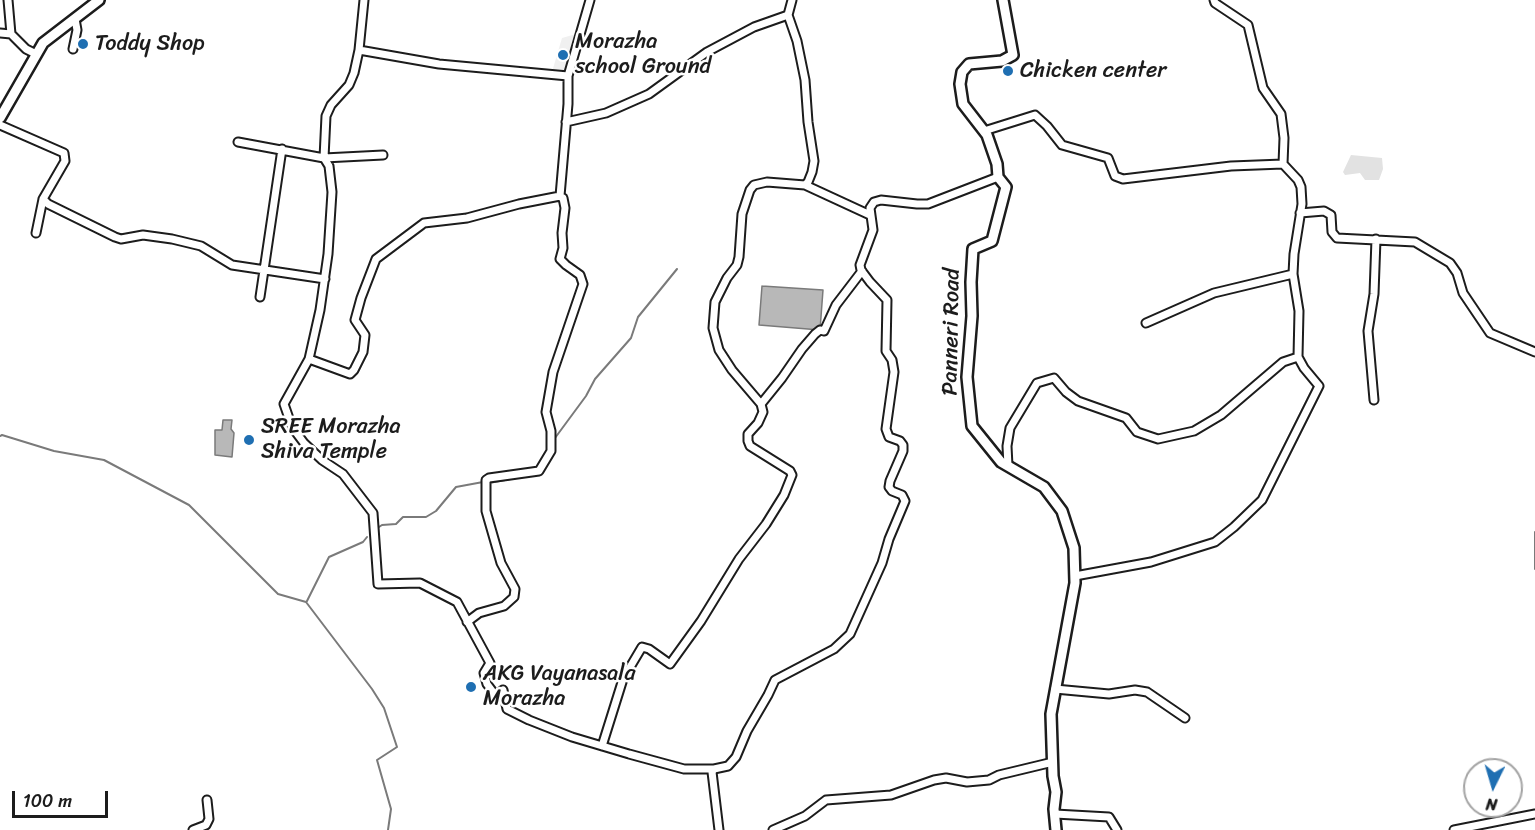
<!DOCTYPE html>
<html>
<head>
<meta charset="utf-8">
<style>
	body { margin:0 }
	#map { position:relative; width:1535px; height:830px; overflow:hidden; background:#fff; font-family:Sriracha,sans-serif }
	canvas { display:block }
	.north { position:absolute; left:1463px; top:758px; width:60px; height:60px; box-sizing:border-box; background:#fff; border:2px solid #a4a4a4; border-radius:50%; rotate:185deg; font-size:16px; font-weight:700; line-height:24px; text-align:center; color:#1c1c1c }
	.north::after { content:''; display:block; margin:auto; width:21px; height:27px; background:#1f6fb2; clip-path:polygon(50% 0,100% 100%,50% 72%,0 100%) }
	.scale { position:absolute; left:12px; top:791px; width:96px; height:27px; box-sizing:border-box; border:3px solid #1c1c1c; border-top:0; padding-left:8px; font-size:18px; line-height:21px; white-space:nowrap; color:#1c1c1c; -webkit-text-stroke:4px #fff; paint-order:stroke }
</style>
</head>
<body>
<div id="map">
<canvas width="1535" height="830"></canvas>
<div class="north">N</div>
<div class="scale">100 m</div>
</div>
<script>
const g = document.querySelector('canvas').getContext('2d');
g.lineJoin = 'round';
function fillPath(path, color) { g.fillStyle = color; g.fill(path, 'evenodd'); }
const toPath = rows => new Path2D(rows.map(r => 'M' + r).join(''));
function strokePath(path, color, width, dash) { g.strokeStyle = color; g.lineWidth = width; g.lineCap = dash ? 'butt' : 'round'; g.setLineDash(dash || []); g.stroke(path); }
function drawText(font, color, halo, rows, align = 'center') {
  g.font = font + ' Sriracha,sans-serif'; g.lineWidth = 5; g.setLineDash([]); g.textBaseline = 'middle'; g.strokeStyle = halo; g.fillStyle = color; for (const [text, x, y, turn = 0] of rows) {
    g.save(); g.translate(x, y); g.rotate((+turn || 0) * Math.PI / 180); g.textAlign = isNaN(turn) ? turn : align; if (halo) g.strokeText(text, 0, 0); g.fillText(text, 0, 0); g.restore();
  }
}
fillPath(toPath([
	[576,34,564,72,552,72,562,38]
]), '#f0f0f0');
fillPath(toPath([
	[1351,155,1382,158,1383,169,1379,180,1365,180,1360,173,1345,175,1343,172]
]), '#e2e2e2');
const water = toPath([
	[762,286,823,290,820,330,759,325,762,286],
	[223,420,232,420,231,429,234,433,232,457,215,455,215,430,222,430,223,420]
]);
fillPath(water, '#b8b8b8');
strokePath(water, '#7a7a7a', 1.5);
strokePath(toPath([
	[0,436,2,435,54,451,104,460,189,505,278,594,306,602,372,689,384,708,397,747,377,760,391,809,388,830],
	[554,444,555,438,586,396,595,379,631,338,638,317,677,269],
	[489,483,516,478],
	[379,527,382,525,396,524,403,517,426,517,436,511,456,487,483,482],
	[1535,532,1535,569],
	[307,601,329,557,363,542,367,537]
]), '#7a7a7a', 2);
const street = toPath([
	[8,0,11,34,26,49,36,54],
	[364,0,359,50,354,73,349,85,331,105,326,116,324,158,329,166,332,192,328,254,320,310,309,359,284,404,292,427,304,443,322,460,343,474,373,513,378,584,420,583,457,602,490,663,484,673,487,684,496,696,503,690,507,709,529,720,572,737,629,754,684,769,714,769],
	[0,33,11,34],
	[73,49,77,30,75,19],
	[359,50,439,64,568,76],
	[566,122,606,113,649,94,707,52,754,27,788,15],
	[0,125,64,153,65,161,43,199,48,204,115,237,121,239,143,235,172,239,201,246,232,265,325,279],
	[984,131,1035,115,1047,126,1062,145,1108,158,1115,176,1123,179,1231,166,1283,164],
	[238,142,324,158,383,155],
	[805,185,870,215],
	[1300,213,1324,211,1331,215,1332,232,1337,238,1415,242,1450,263,1457,273,1463,293,1490,333,1535,352],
	[36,233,43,199],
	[260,297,282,149],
	[1146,323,1214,293,1293,274],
	[309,359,350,374,354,370,363,352,365,335,355,320,361,298,376,259,424,223,467,218,519,204,560,196,568,104,568,76,590,0],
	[1374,400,1368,331,1374,294,1376,239],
	[761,404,732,370,719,350,713,328,715,302,727,278,737,265,739,257,742,214,750,190,754,185,767,182,805,185,808,182,812,172,814,161,808,122,805,80,797,41,788,15,792,0],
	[1008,466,1007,446,1010,428,1037,383,1054,378,1066,392,1078,401,1126,418,1137,432,1158,439,1194,431,1221,415,1283,362,1298,357],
	[1075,576,1151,562,1215,542,1234,527,1262,500,1319,386,1304,368,1298,357,1299,311,1293,274,1294,254,1302,204,1301,187,1298,180,1283,164,1284,138,1281,114,1263,88,1248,25,1215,3,1214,0],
	[467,622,479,613,504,606,514,597,515,589,501,563,486,511,486,480,489,478,539,471,551,451,551,431,546,412,553,372,583,284,580,275,566,265,560,259,563,248,562,233,565,208,563,198,559,196],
	[1055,689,1109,694,1135,690,1147,692,1185,718],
	[602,746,623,679,642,647,649,649,670,664,701,621,739,559,766,524,784,495,792,475,790,471,750,446,748,441,748,434,758,423,763,412,761,404,782,378,802,349,815,334,820,330,824,331,836,305,862,271],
	[1055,814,1109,817,1117,830],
	[193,830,206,825,209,819,207,800],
	[719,830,712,772,714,769,728,766,736,757,747,731,768,695,775,680,834,649,850,634,882,563,889,539,905,501,902,495,892,491,889,487,890,481,903,451,903,445,900,441,889,437,886,429,894,372,892,360,886,351,887,300,870,282,861,270,860,265,873,230,870,208,874,202,881,200,917,204,928,204,998,177],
	[773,830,805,816,826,800,891,795,934,780,946,778,967,782,989,780,999,775,1053,762],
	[1454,830,1535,814]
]);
const secondary = toPath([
	[1003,0,1013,55,1002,61,969,64,962,72,960,84,963,104,987,135,997,164,998,177,1006,187,992,241,973,249,971,282,972,316,967,377,972,426,1001,462,1044,487,1062,511,1074,548,1075,583,1051,714,1053,776,1056,792,1054,809,1056,830],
	[0,118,43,43,99,0]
]);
strokePath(street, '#1c1c1c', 11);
strokePath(secondary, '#1c1c1c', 14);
strokePath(street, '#fff', 7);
strokePath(secondary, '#fff', 9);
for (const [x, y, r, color] of [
	[83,44,6,"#1f6fb2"],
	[563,55,6,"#1f6fb2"],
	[1008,71,6,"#1f6fb2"],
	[249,440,6,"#1f6fb2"],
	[471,687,6,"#1f6fb2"]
]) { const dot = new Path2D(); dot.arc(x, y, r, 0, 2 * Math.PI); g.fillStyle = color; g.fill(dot); strokePath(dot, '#fff', 2); }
drawText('22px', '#1c1c1c', '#fff', [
	["Morazha",575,42],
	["school Ground",575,67],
	["Toddy Shop",95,44],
	["Chicken center",1020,71],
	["SREE Morazha",261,427],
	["Shiva Temple",261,452],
	["AKG Vayanasala",483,674],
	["Morazha",483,699]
], 'left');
drawText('22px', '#1c1c1c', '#fff', [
	["Panneri Road",952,332,-89]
]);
</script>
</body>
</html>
